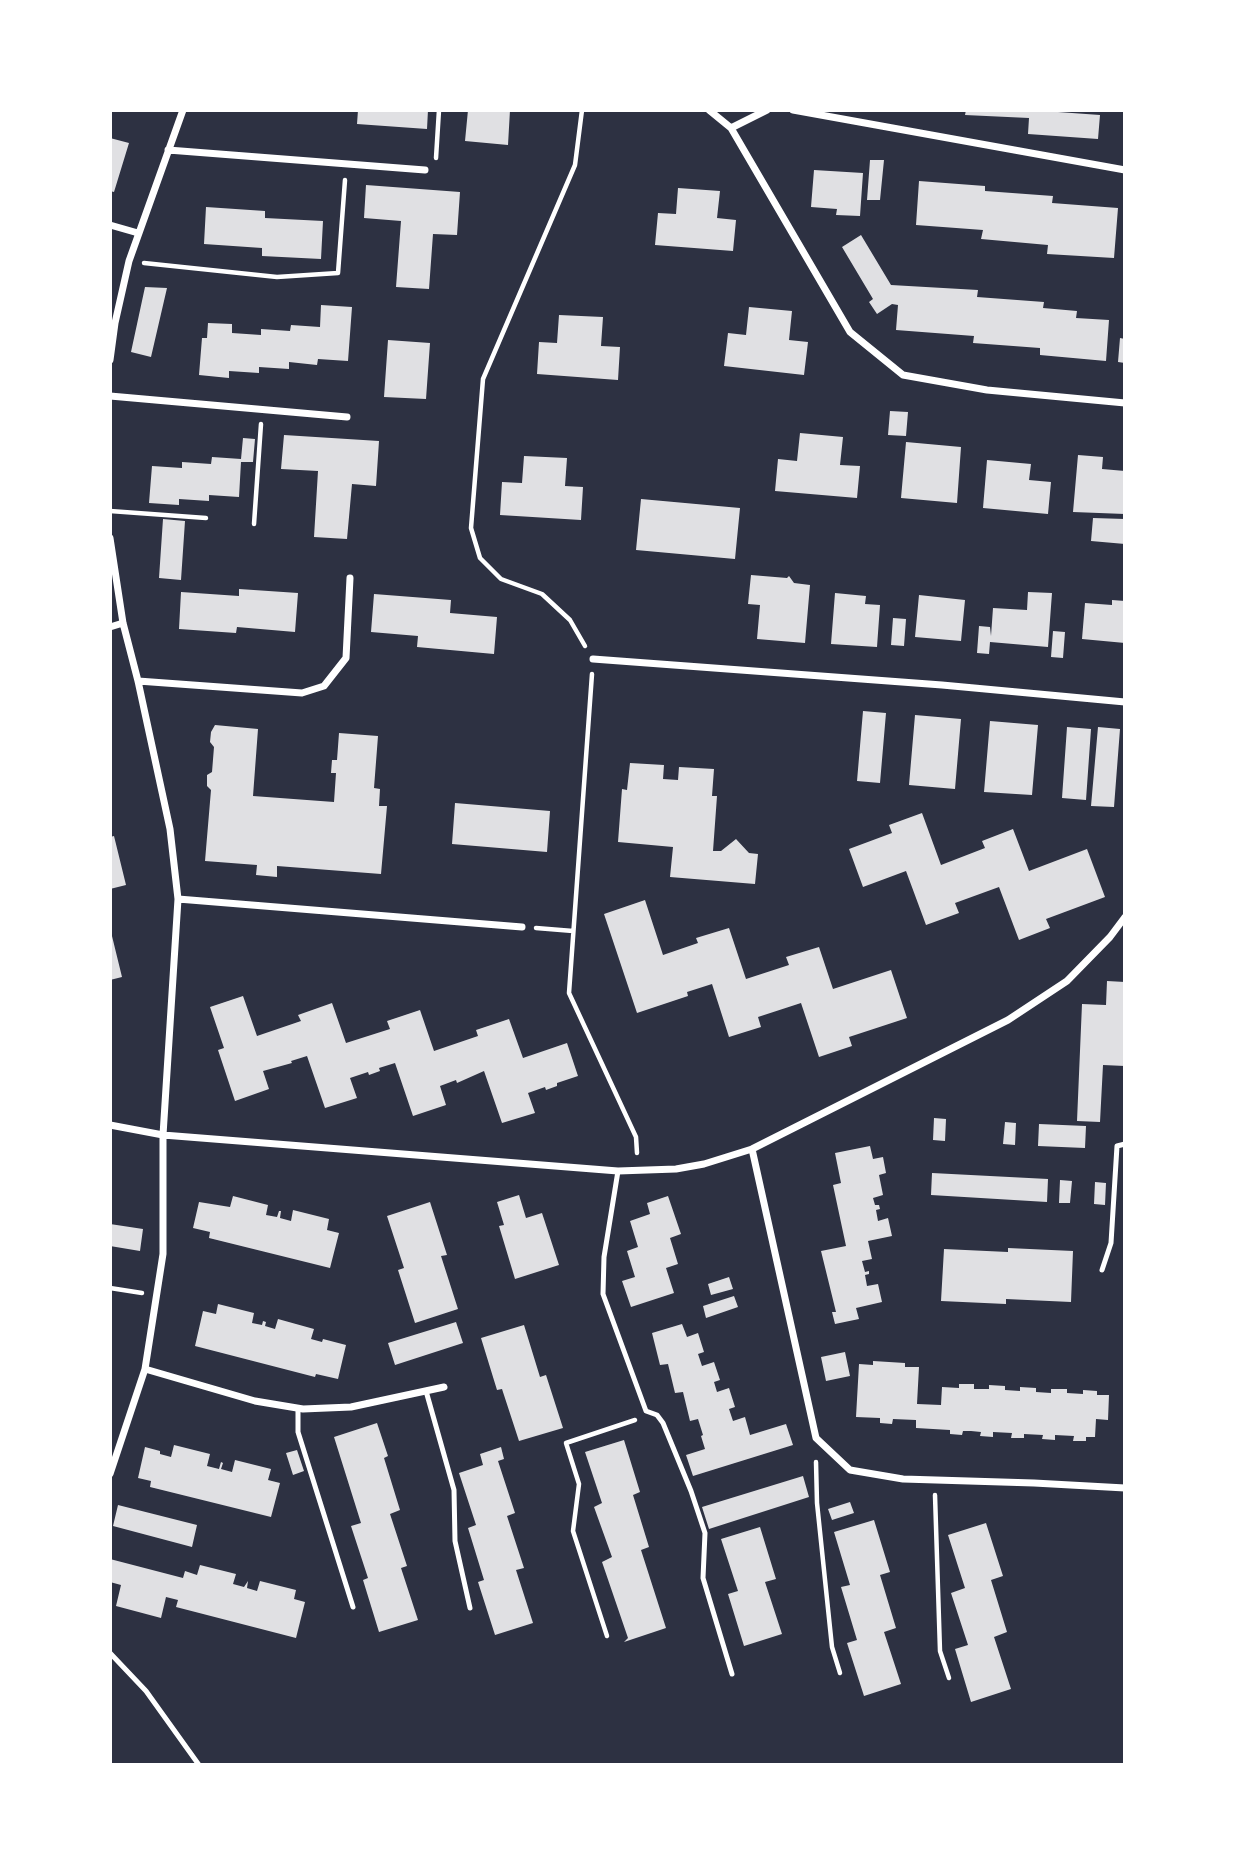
<!DOCTYPE html>
<html>
<head>
<meta charset="utf-8">
<style>
	body { margin:0 }
	#map { position:relative; width:1235px; height:1875px; overflow:hidden; background:#2d3142; font-family:"Nunito Sans",sans-serif }
	canvas { display:block }
	.frame { position:absolute; inset:0; border:112px solid #fff; pointer-events:none }
</style>
</head>
<body>
<div id="map">
<canvas width="1235" height="1875"></canvas>
<div class="frame"></div>
</div>
<script>
const g = document.querySelector('canvas').getContext('2d');
g.lineJoin = 'round';
function fillPath(path, color) { g.fillStyle = color; g.fill(path, 'evenodd'); }
const toPath = rows => new Path2D(rows.map(r => 'M' + r).join(''));
function strokePath(path, color, width, dash) { g.strokeStyle = color; g.lineWidth = width; g.lineCap = dash ? 'butt' : 'round'; g.setLineDash(dash || []); g.stroke(path); }
fillPath(toPath([
	[358,110,428,110,427,129,357,124],
	[468,110,510,110,508,145,465,141],
	[966,110,1030,110,1100,115,1098,139,1028,134,1029,118,965,115],
	[110,138,129,143,114,192,110,191],
	[870,160,884,160,880,200,867,200],
	[814,170,863,173,860,216,836,215,837,209,811,207],
	[919,181,985,186,985,191,1053,196,1052,203,1118,208,1114,258,1047,254,1048,245,981,239,983,230,916,225],
	[366,185,460,192,457,235,433,234,429,289,396,287,401,221,364,218],
	[678,188,720,191,717,218,736,220,733,251,655,245,658,213,676,214],
	[206,207,265,211,265,218,323,221,321,259,262,256,262,248,204,244],
	[861,235,891,285,978,290,977,297,1044,302,1043,308,1077,311,1076,318,1109,320,1106,361,1040,355,1040,348,973,343,974,336,896,330,898,305,892,304,877,314,869,302,873,299,842,247],
	[145,287,167,288,151,357,131,352],
	[321,305,352,307,348,361,318,359,317,365,289,362,289,369,259,367,259,373,229,371,229,378,199,375,202,338,207,338,208,323,232,324,232,333,261,335,261,329,290,331,291,325,320,327],
	[749,307,792,311,789,340,808,342,804,375,724,366,728,333,746,335],
	[559,315,603,317,601,346,620,347,618,380,537,374,539,342,557,343],
	[1120,338,1125,339,1125,363,1118,362],
	[388,340,430,343,426,399,384,397],
	[890,411,908,412,906,436,888,435],
	[800,433,843,437,840,465,860,466,857,498,775,491,778,459,797,461],
	[284,435,379,441,376,486,352,484,347,539,314,537,318,471,281,469],
	[243,438,255,439,253,462,241,462,239,497,209,495,209,501,179,499,179,505,149,503,152,466,182,468,182,462,211,464,212,457,241,459],
	[906,442,961,447,957,503,901,498],
	[1078,455,1103,457,1102,469,1125,471,1125,514,1073,512],
	[524,456,567,458,565,486,583,487,581,520,500,515,502,482,522,483],
	[987,460,1031,464,1029,480,1051,482,1048,514,983,508],
	[641,499,740,508,735,559,636,550],
	[1093,518,1125,519,1125,544,1091,541],
	[163,519,185,521,181,580,159,578],
	[751,575,787,578,789,576,794,583,810,585,805,643,757,639,760,605,748,604],
	[239,589,298,593,295,632,237,627,236,633,179,629,181,592,239,596],
	[1028,592,1052,593,1048,647,990,642,989,654,977,653,979,626,990,627,991,636,993,608,1027,610],
	[835,593,866,596,865,604,880,605,877,647,831,644],
	[374,594,451,600,450,613,497,617,494,654,417,647,418,636,371,632],
	[919,595,965,600,961,641,915,637],
	[1112,600,1125,601,1125,643,1082,639,1085,603,1112,605],
	[893,618,906,619,904,646,891,645],
	[1053,631,1065,632,1063,658,1051,657],
	[863,711,886,713,880,783,857,781],
	[915,715,961,719,955,789,909,785],
	[990,721,1038,725,1032,795,984,792],
	[215,725,258,729,253,796,334,802,336,773,331,773,332,760,337,760,339,733,378,736,374,788,380,789,379,806,387,806,381,874,277,866,277,877,256,875,257,865,205,861,211,790,207,786,207,775,212,772,214,747,210,742,211,732],
	[1067,727,1091,729,1086,800,1062,798],
	[1098,727,1120,729,1114,807,1091,806],
	[630,763,664,765,663,779,678,780,679,767,714,769,712,796,717,796,713,851,721,851,736,839,749,853,758,854,755,884,670,877,673,847,618,842,622,789,627,790],
	[455,803,550,811,547,852,452,844],
	[922,813,941,865,985,848,982,841,1013,829,1029,871,1087,849,1105,897,1046,919,1050,928,1019,940,999,887,955,903,959,913,926,925,906,871,863,887,849,849,892,833,889,825],
	[114,836,126,885,110,889,110,837],
	[645,900,663,955,698,943,696,938,729,928,746,979,789,965,786,957,819,947,833,989,891,970,907,1018,849,1037,852,1046,819,1057,801,1003,758,1017,761,1027,729,1037,712,984,687,992,688,996,637,1013,604,914],
	[111,932,122,977,110,980,110,933],
	[1107,981,1125,982,1125,1066,1103,1065,1100,1122,1077,1121,1082,1004,1106,1005],
	[243,996,257,1036,301,1021,298,1015,332,1003,346,1043,390,1029,387,1021,420,1010,434,1051,478,1036,476,1030,509,1019,523,1058,567,1043,578,1076,557,1083,557,1086,546,1090,545,1087,528,1093,535,1113,502,1123,484,1071,457,1083,456,1080,440,1086,446,1105,413,1116,395,1063,379,1068,380,1071,369,1075,368,1072,350,1078,357,1098,325,1108,307,1056,291,1061,292,1063,263,1071,269,1089,235,1101,218,1050,224,1048,210,1007],
	[934,1118,946,1119,945,1141,933,1140],
	[1005,1122,1016,1123,1015,1145,1003,1144],
	[1039,1124,1086,1126,1085,1148,1038,1146],
	[870,1146,873,1159,883,1157,886,1173,879,1175,883,1195,873,1198,875,1205,879,1205,880,1209,876,1210,878,1221,888,1218,892,1236,868,1241,872,1259,862,1261,865,1272,869,1271,869,1274,865,1275,867,1286,878,1284,882,1302,856,1308,859,1319,835,1324,832,1312,836,1312,821,1251,846,1246,833,1185,841,1183,835,1153],
	[932,1173,1048,1179,1047,1202,931,1195],
	[1060,1180,1072,1181,1070,1203,1059,1203],
	[1095,1182,1106,1183,1105,1205,1094,1204],
	[519,1195,526,1218,542,1213,559,1265,515,1279,499,1226,504,1225,497,1202],
	[233,1196,268,1205,266,1215,277,1217,279,1211,281,1211,280,1218,291,1221,293,1210,329,1219,327,1230,339,1233,330,1268,209,1238,210,1232,193,1228,199,1202,230,1207],
	[668,1196,681,1234,670,1238,678,1264,666,1268,674,1293,631,1307,622,1281,635,1277,627,1251,638,1247,630,1221,650,1214,647,1203],
	[430,1202,447,1255,441,1256,458,1309,415,1323,398,1270,404,1268,387,1216],
	[110,1224,143,1229,140,1251,110,1246],
	[1008,1248,1073,1251,1071,1302,1006,1299,1006,1304,941,1301,944,1249,1008,1252],
	[729,1277,733,1289,711,1295,708,1284],
	[734,1296,738,1307,706,1318,703,1306],
	[218,1304,254,1313,252,1323,262,1325,263,1321,266,1322,265,1326,275,1329,278,1319,314,1329,311,1339,322,1342,323,1339,346,1345,338,1379,316,1374,315,1377,195,1346,203,1311,216,1314],
	[456,1322,463,1343,395,1365,388,1343],
	[682,1324,687,1337,698,1333,704,1352,698,1354,702,1366,714,1362,720,1380,714,1382,717,1392,729,1388,735,1407,729,1409,733,1421,745,1417,750,1435,786,1424,793,1445,693,1476,686,1455,705,1449,701,1436,703,1435,698,1419,690,1421,683,1392,675,1393,668,1364,660,1365,652,1333],
	[524,1325,540,1377,546,1375,563,1428,519,1441,502,1389,497,1390,481,1338],
	[845,1352,850,1376,826,1381,821,1357],
	[873,1361,905,1363,905,1367,919,1367,917,1404,941,1405,942,1387,959,1388,959,1384,974,1384,974,1389,989,1389,989,1385,1005,1386,1005,1390,1020,1391,1020,1387,1036,1388,1036,1392,1051,1393,1051,1389,1067,1389,1067,1393,1083,1394,1083,1390,1097,1391,1097,1395,1109,1395,1108,1420,1096,1419,1095,1437,1086,1437,1086,1441,1073,1441,1074,1436,1055,1435,1055,1440,1042,1439,1043,1435,1024,1434,1024,1438,1011,1438,1012,1433,993,1432,993,1437,980,1436,981,1432,971,1431,963,1431,962,1435,950,1434,950,1430,916,1428,916,1420,893,1419,892,1424,880,1423,880,1418,856,1417,859,1364,873,1365],
	[377,1423,388,1456,384,1458,400,1510,390,1514,407,1566,401,1568,418,1620,379,1632,363,1580,368,1578,351,1526,361,1523,334,1437],
	[624,1440,640,1492,633,1495,649,1547,641,1550,666,1628,624,1642,628,1638,602,1562,612,1557,594,1507,602,1503,585,1452],
	[174,1445,210,1454,207,1466,219,1469,221,1462,223,1463,221,1469,232,1472,235,1460,271,1469,268,1480,280,1483,271,1517,150,1487,151,1481,138,1478,145,1447,160,1451,160,1454,171,1457],
	[501,1447,504,1459,498,1461,515,1513,507,1516,524,1568,516,1570,533,1623,495,1635,478,1582,484,1580,468,1528,476,1525,459,1473,483,1465,480,1454],
	[297,1450,304,1471,293,1475,286,1453],
	[803,1476,809,1497,709,1529,702,1507],
	[850,1502,854,1513,832,1520,828,1509],
	[118,1505,197,1525,192,1547,113,1526],
	[874,1520,890,1572,880,1575,896,1628,884,1632,901,1684,864,1696,847,1643,857,1640,841,1587,850,1585,834,1532],
	[986,1523,1003,1576,991,1580,1007,1632,994,1637,1011,1689,971,1702,955,1649,968,1645,951,1593,965,1588,948,1535],
	[760,1527,776,1579,765,1582,782,1634,744,1646,728,1594,738,1591,721,1539],
	[110,1559,183,1578,185,1571,197,1575,200,1565,236,1574,233,1584,244,1587,248,1581,247,1588,257,1591,260,1581,296,1590,294,1599,305,1602,296,1638,176,1607,178,1600,166,1597,161,1618,116,1606,121,1585,110,1582]
]), '#e0e0e3');
strokePath(toPath([
	[582,110,575,165,483,379,471,528,480,558,501,579,542,594,570,620,585,646],
	[436,158,439,110],
	[144,263,277,277,338,273,345,180],
	[110,511,206,518],
	[254,524,261,424],
	[592,674,569,993,636,1137,637,1153],
	[536,928,573,931],
	[110,1288,142,1293],
	[816,1462,817,1503,832,1647,840,1673],
	[935,1495,940,1651,949,1678],
	[607,1636,573,1531,579,1484,566,1443,635,1420]
]), '#fff', 4.5);
strokePath(toPath([
	[618,1171,604,1257,603,1294,646,1411,657,1415,663,1423,691,1491,705,1533,703,1578,732,1674],
	[1102,1270,1111,1243,1117,1146,1125,1144],
	[426,1391,454,1490,455,1541,470,1608],
	[298,1408,298,1432,353,1607],
	[110,1653,146,1691,199,1765]
]), '#fff', 5);
strokePath(toPath([
	[709,110,731,128,767,110],
	[793,110,1125,170],
	[731,128,850,332,903,375,987,390,1125,403],
	[168,150,425,170],
	[110,225,138,233],
	[110,360,115,323,129,261,183,110],
	[110,396,347,417],
	[110,538,123,623,138,681,170,829,178,899,163,1135,163,1254,145,1369,110,1474],
	[110,627,123,623],
	[593,659,942,685,1125,702],
	[138,681,302,693,324,686,346,658,350,578],
	[178,899,522,927],
	[110,1125,163,1135,618,1171,676,1169,704,1164,752,1149,1008,1020,1067,981,1110,937,1125,917],
	[752,1149,816,1438,850,1470,903,1479,1034,1483,1125,1488],
	[145,1369,255,1401,303,1409,351,1407,444,1387]
]), '#fff', 7);
</script>
</body>
</html>
